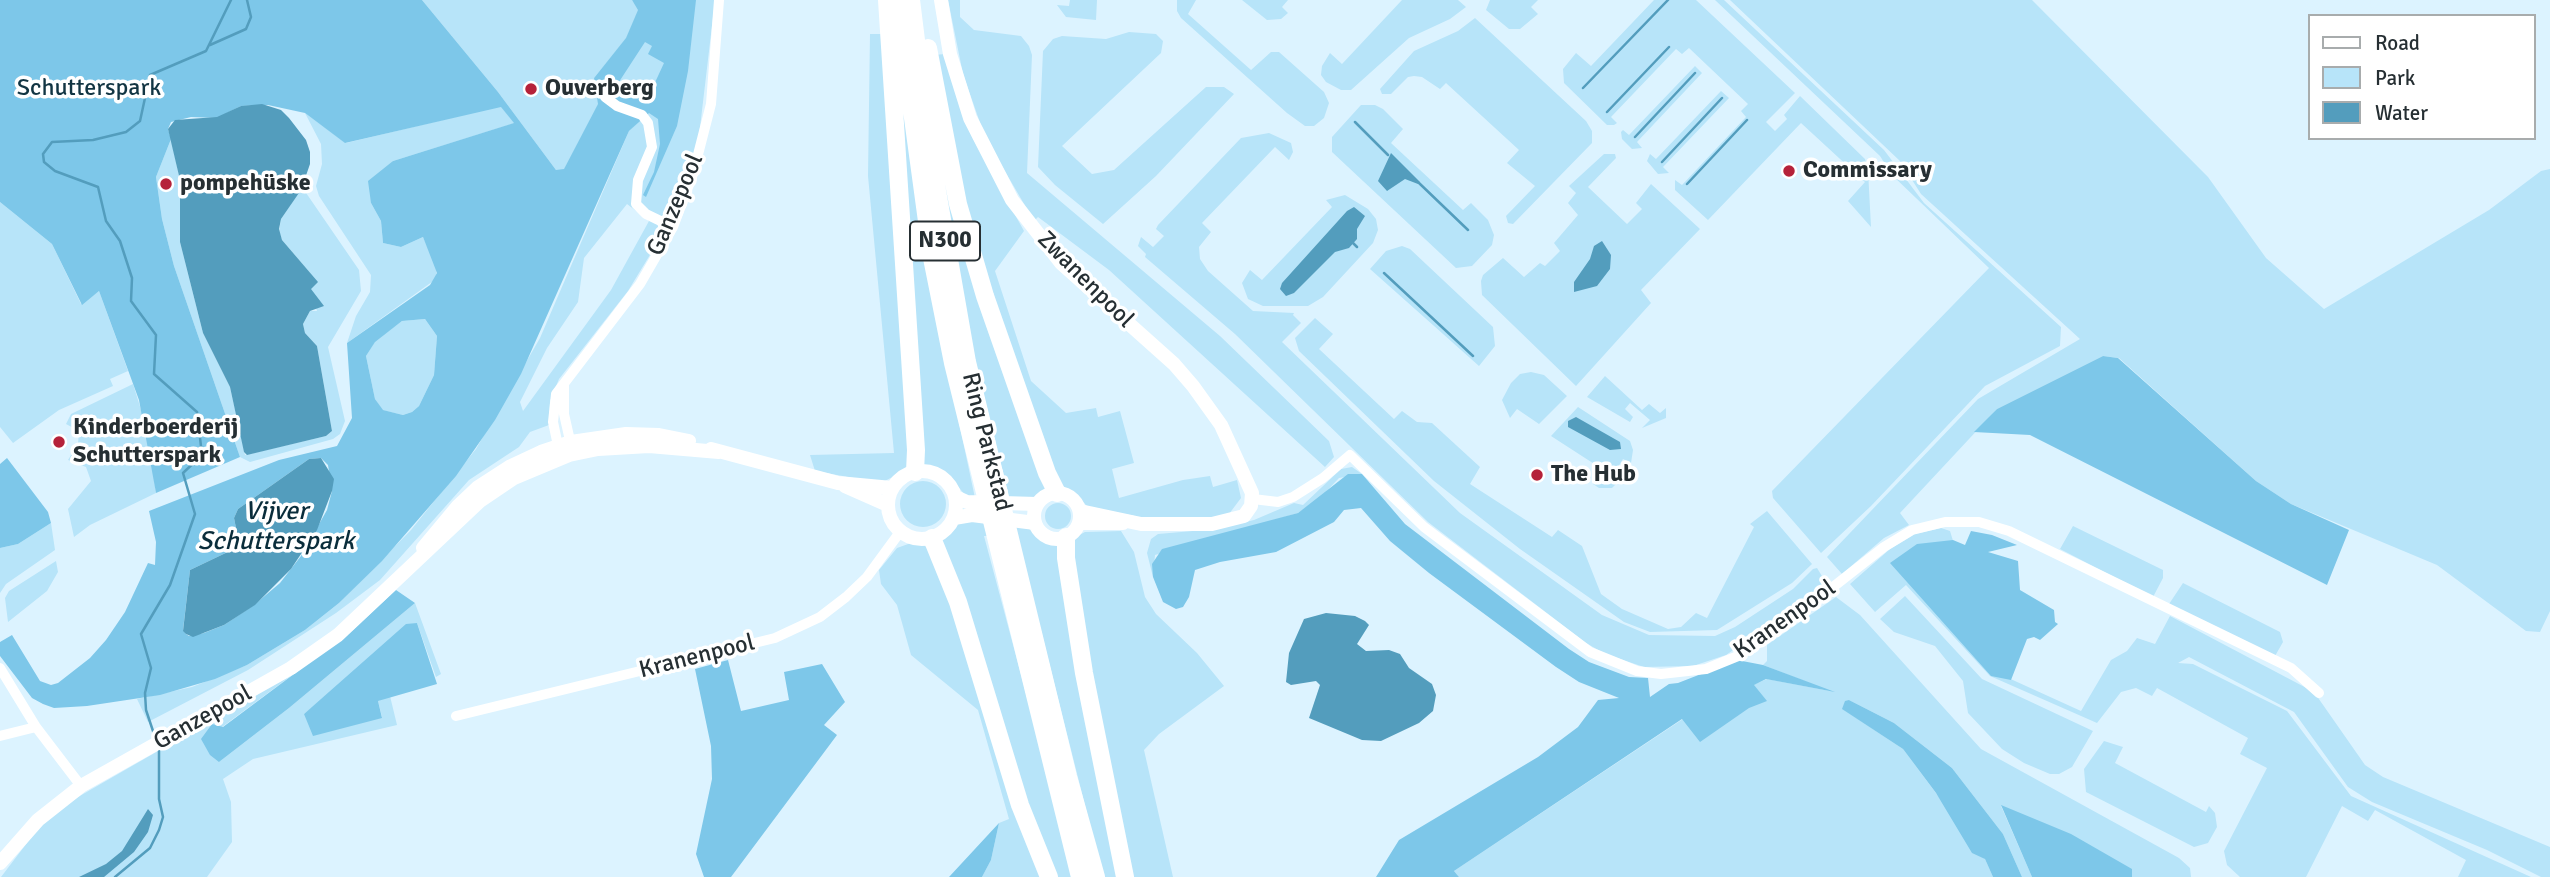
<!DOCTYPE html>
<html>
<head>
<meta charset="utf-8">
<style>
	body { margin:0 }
	#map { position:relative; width:2550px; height:877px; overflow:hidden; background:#dcf3ff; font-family:Signika,sans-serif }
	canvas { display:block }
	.legend { position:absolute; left:2308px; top:14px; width:228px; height:126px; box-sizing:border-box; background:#fff; border:2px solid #a8acad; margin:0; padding:9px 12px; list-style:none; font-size:21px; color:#262f33 }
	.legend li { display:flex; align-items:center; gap:14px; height:35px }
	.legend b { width:35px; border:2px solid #a8acad }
</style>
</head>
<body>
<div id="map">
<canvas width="2550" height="877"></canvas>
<ul class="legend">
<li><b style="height:9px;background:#fff"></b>Road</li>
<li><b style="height:19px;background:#b7e4f9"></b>Park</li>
<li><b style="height:19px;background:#539dbd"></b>Water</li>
</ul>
</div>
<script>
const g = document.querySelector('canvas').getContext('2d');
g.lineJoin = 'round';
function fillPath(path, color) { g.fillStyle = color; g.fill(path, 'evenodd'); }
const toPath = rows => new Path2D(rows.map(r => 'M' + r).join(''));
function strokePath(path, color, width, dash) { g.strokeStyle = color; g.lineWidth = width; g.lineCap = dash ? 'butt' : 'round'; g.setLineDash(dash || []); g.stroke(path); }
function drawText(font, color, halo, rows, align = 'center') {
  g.font = font + ' Signika,sans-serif'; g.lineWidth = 7; g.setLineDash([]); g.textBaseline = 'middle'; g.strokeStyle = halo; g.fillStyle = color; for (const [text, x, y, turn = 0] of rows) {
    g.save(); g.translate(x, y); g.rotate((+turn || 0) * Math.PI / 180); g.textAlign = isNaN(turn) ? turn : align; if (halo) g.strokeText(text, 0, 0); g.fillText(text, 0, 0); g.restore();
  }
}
fillPath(toPath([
	[422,0,632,0,639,9,626,39,594,78,599,103,564,170,556,170,498,92],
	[656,0,715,0,699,136,688,174,659,240,628,291,559,379,550,401,549,425,530,432,519,447,469,480,380,580,336,613,248,670,148,722,137,699,192,687,247,665,305,630,339,603,411,530,476,449,540,338,629,131,644,116,615,102,611,95],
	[627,204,649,221,611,290,523,411,520,402,547,348,578,302,584,258],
	[948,0,960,0,960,17,974,30,1021,36,1029,46,1032,55,1027,173,1220,336,1329,441,1334,457,1325,467,1109,270,1038,217,1034,221,985,137,963,74],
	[1070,0,1097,0,1096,20,1066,17,1057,5,1069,6],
	[1177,0,1196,0,1188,14,1251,70,1271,52,1279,52,1324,92,1329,103,1324,118,1314,126,1305,126,1287,113,1181,18,1177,11],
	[1242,0,1288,0,1282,7,1288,13,1281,19,1267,20],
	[1402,0,1458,0,1466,7,1450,19,1409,38,1351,90,1341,90,1326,82,1321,75,1322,66,1330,53,1342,64],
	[1490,0,1538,0,1531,7,1538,14,1520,29,1509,29,1486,10],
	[1654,0,1696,0,1795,93,1766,122,1775,131,1787,119,1784,115,1800,96,1865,159,1868,170,1871,227,1848,201,1865,182,1801,123,1708,220,1675,190,1675,180,1682,185,1746,117,1741,111,1748,104,1689,48,1682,54,1676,49,1611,117,1617,123,1614,125,1607,125,1564,83,1563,69,1576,53,1591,66],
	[1715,0,1724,0,1884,150,1924,203,2061,327,2060,346,1985,386,1871,506,1821,553,1773,498,1772,491,1989,268,1892,175,1880,156],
	[1730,0,2032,0,2208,177,2266,258,2324,309,2489,210,2541,171,2550,169,2550,611,2540,632,2526,631,2437,565,2291,504,2256,481,2119,358,2103,356,1997,409,1900,513,1909,525,1884,538,1842,574,1827,557,1978,399,2080,339,1921,194,1900,161],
	[1475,18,1586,121,1592,131,1592,143,1513,224,1508,223,1506,216,1535,186,1507,163,1519,150,1446,83,1440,89,1422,77,1414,76,1408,77,1391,94,1382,94,1380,89,1414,51,1458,31],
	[1129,32,1156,34,1163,41,1161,53,1062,146,1092,174,1114,170,1206,87,1224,87,1234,94,1156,176,1103,224,1055,185,1038,167,1043,51,1053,39,1062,36,1106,39],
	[870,34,883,34,913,460,904,471,881,483,815,471,810,455,894,453,868,176],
	[895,42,931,291,975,498,965,495,951,478,936,468,922,465],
	[946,54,972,137,1024,231,995,271,1031,381,1066,413,1096,408,1098,417,1120,411,1134,463,1112,469,1119,498,1183,480,1210,476,1213,487,1237,480,1241,498,1229,514,1214,518,1150,519,1088,507,1076,495,1060,487,980,267,933,55],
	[1695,66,1702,73,1637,142,1642,148,1632,149,1622,139,1621,132,1623,130,1629,135],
	[1721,91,1729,98,1663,167,1669,173,1658,174,1647,161,1650,154,1656,159],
	[1361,105,1375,105,1383,109,1403,129,1391,143,1463,210,1471,203,1488,220,1494,235,1492,245,1472,266,1456,268,1332,152,1332,137],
	[501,106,515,123,393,161,371,203,381,221,383,243,401,247,423,237,437,268,436,279,347,343,356,316,370,292,371,275,319,196,316,186,322,164,321,144,305,113,346,143],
	[935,122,1049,490,1034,499,1010,502,966,323],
	[1269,133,1291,143,1293,152,1289,160,1275,147,1202,223,1211,232,1199,247,1200,259,1208,271,1253,311,1294,313,1293,315,1301,323,1282,342,1460,513,1602,615,1649,635,1715,636,1735,627,1793,589,1813,569,1817,568,1828,586,1726,655,1693,666,1644,667,1605,654,1586,643,1428,522,1235,334,1145,257,1146,254,1138,246,1141,237,1153,247,1164,236,1156,229,1158,225,1241,138],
	[171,139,180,180,180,242,203,333,230,387,245,455,326,436,332,431,317,346,305,333,303,324,310,311,317,311,310,289,311,274,282,240,279,231,281,219,302,187,359,270,361,291,328,347,345,421,340,434,333,439,250,462,240,457,174,266,162,219,156,177],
	[1604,154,1615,154,1616,158,1588,187,1627,224,1642,209,1636,203,1651,184,1700,229,1641,290,1651,303,1576,386,1482,295,1481,281,1483,275,1503,258,1524,277,1540,263,1545,266,1560,251,1554,243,1578,215,1568,203,1576,193,1569,186],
	[1345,195,1368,209,1376,219,1378,230,1373,243,1323,297,1308,306,1263,306,1248,299,1242,283,1250,270,1262,280,1332,207,1326,200],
	[0,202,52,244,81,304,99,291,128,371,110,379,113,386,59,410,13,443,0,427],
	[1402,246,1410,249,1493,327,1495,346,1479,366,1370,269,1386,251],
	[1315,318,1333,334,1319,349,1394,419,1402,411,1417,422,1432,423,1480,467,1470,484,1552,537,1558,530,1582,546,1601,594,1622,609,1668,629,1681,627,1696,613,1707,618,1754,527,1750,524,1767,511,1812,564,1792,583,1717,630,1650,632,1624,622,1520,549,1434,481,1299,351,1295,338],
	[425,319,437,336,434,375,419,406,412,412,403,415,382,410,375,399,366,356,375,341,402,321],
	[1531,372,1544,375,1567,396,1539,424,1517,409,1510,418,1502,400,1511,383,1520,374],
	[1605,376,1642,410,1649,404,1660,413,1666,408,1666,418,1642,428,1650,420,1630,403,1625,409,1633,417,1630,422,1587,397],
	[133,384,147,429,156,493,90,525,74,537,68,509,91,481,86,467,68,460,78,444,79,431,66,424,71,414],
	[1578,407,1630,441,1633,450,1631,463,1623,459,1610,480,1616,484,1612,488,1599,488,1593,484,1602,469,1551,436],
	[1352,467,1362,474,1339,478,1322,496,1298,513,1155,555,1153,577,1147,553,1151,539,1158,534,1216,529,1254,520,1294,503,1303,505,1341,469],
	'900 504a23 23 0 1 1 46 0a23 23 0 1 1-46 0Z',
	'1045 516a13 13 0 1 1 26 0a13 13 0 1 1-26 0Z',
	[965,519,1024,525,1042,539,1060,545,1085,532,1121,531,1134,552,1145,597,1156,614,1197,653,1224,686,1159,734,1144,750,1173,877,1103,877,1017,535,984,536,1075,877,982,877,991,860,999,823,1009,819,978,710,911,655,897,605,881,584,879,570,897,548,911,543,929,547],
	[51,523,55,550,6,584,0,593,0,548,18,544],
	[2073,526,2163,570,2163,578,2153,597,2060,549],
	[1941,528,1950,531,1993,671,2081,711,2111,660,2127,651,2137,638,2155,644,2170,616,2314,692,2365,765,2383,777,2550,847,2550,877,2541,877,2487,850,2372,802,2348,787,2294,712,2189,657,2178,663,2193,664,2287,711,2351,796,2531,877,2458,877,2466,860,2375,810,2368,821,2342,806,2306,877,2240,877,2227,865,2224,851,2267,768,2240,754,2248,738,2157,688,2152,696,2136,688,2121,692,2097,723,1990,676,1906,585,1875,612,1850,584,1890,549,1915,534],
	[56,561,58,572,47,591,8,622,5,598,9,591],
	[2183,583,2280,632,2283,642,2275,656,2169,604],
	[1905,596,1982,679,2093,731,2072,767,2059,774,2050,774,2024,763,2002,749,1968,713,1963,681,1935,646,1894,632,1880,619],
	[1836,597,1860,615,1981,749,2179,858,2190,868,2191,877,2132,877,2132,873,2001,806,2032,877,2022,877,2003,834,1952,768,1894,723,1849,700,1843,709,1903,749,1985,859,1993,877,1459,877,1454,871,1683,719,1723,698,1767,679,1830,691,1763,665,1767,661,1767,645],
	[415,603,441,674,436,677,417,623,304,714,382,717,378,701,390,696,397,725,253,759,223,779,231,802,232,842,207,877,1,877,43,822,78,797,299,670,222,727,219,762,289,708],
	[2104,741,2123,747,2115,763,2206,812,2209,806,2215,813,2217,827,2208,843,2194,847,2086,792,2084,769]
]), '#b7e4f9');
fillPath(toPath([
	[0,0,422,0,498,92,556,170,564,169,598,104,594,78,626,38,638,10,632,0,696,0,688,71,677,126,646,197,643,195,654,172,660,144,658,119,649,113,629,131,521,374,495,420,456,476,382,561,339,603,305,630,247,665,215,679,160,695,87,706,54,708,43,704,32,698,0,656,0,642,12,635,40,681,51,685,58,683,90,658,106,640,125,612,148,563,155,565,156,542,149,511,279,460,337,446,352,418,347,343,430,285,437,273,423,237,401,247,383,243,381,221,371,203,368,181,393,161,514,123,501,107,345,143,305,113,268,105,241,106,217,118,191,117,171,122,168,129,171,139,156,177,162,219,174,266,240,457,156,493,139,400,99,291,82,305,52,244,0,202],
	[645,42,652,46,648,54,664,63,652,89,647,87,644,94,630,88,623,91,615,88],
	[425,319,437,336,434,375,419,406,412,412,403,415,383,410,375,399,366,356,375,342,402,321],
	[321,458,328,465,332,491,327,510,301,556,280,583,254,605,224,625,204,633,189,636,186,634,183,630,190,570,234,549,238,538,234,518,238,509,309,459],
	[2103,356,2118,358,2256,481,2291,504,2349,530,2327,585,2030,435,1974,432,1997,409],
	[7,458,48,512,51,523,18,544,0,548,0,464],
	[1348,474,1362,474,1405,524,1569,649,1589,662,1629,677,1648,678,1650,697,1669,684,1678,683,1737,660,1763,665,1835,692,1766,679,1754,685,1767,701,1749,708,1700,742,1682,719,1454,871,1459,877,1376,877,1399,840,1538,757,1578,727,1598,700,1619,698,1579,682,1556,667,1429,573,1390,541,1361,508,1344,510,1334,522,1276,552,1220,562,1195,570,1189,597,1183,607,1176,609,1163,602,1153,577,1152,564,1162,549,1298,513],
	[1971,531,1992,535,2017,545,1988,552,2018,561,2020,590,2054,610,2055,622,2058,624,2040,640,2034,637,2027,639,2011,680,1991,676,1890,563,1917,544,1953,540,1965,545],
	[396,590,415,603,289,708,219,762,210,755,201,739,212,724,223,727,353,630],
	[417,623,437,684,378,701,382,718,313,736,304,714,406,624],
	[728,660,741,711,789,700,784,672,822,664,845,702,824,725,837,735,731,877,704,877,696,854,712,779,711,746,695,669],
	[1849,700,1894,723,1952,768,2003,834,2022,877,1993,877,1985,859,1972,853,1936,793,1903,749,1842,709,1845,701],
	[2001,805,2071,834,2132,869,2132,877,2032,877],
	[999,823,991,860,982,877,949,877]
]), '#7dc7e9');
fillPath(toPath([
	[262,104,281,110,289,118,306,140,310,152,310,164,301,190,281,219,279,229,282,240,318,282,311,289,324,306,310,311,303,324,305,333,317,346,332,431,326,436,247,455,244,452,230,387,203,333,180,242,180,180,168,129,175,120,217,117,241,106],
	[1391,153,1420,182,1418,184,1405,179,1387,191,1378,181],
	[1354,207,1365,216,1357,229,1357,239,1349,248,1335,252,1294,293,1286,296,1280,289,1282,283,1347,211],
	[1602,241,1611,255,1610,269,1597,286,1574,292,1574,282,1590,259,1594,246],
	[1576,417,1620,442,1621,449,1610,450,1568,427,1568,421],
	[321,458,334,479,332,491,317,530,291,569,255,605,224,625,193,637,186,634,183,631,190,570,234,549,238,538,234,518,238,509,309,459],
	[1326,613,1355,616,1365,621,1369,625,1357,644,1366,651,1389,650,1400,654,1409,668,1432,684,1436,695,1433,711,1419,723,1381,741,1362,740,1309,718,1320,685,1316,681,1291,685,1286,682,1289,653,1304,619],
	[148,809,153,815,148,832,134,852,104,877,79,877,106,864,122,851]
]), '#539dbd');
strokePath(toPath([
	[210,45,246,29,251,17,247,0],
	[1583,88,1668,0],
	[1607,112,1669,47],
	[1355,122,1388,155],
	[1635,137,1695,73],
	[1662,162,1722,98],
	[1419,183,1468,230],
	[1687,184,1747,120],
	[1353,243,1357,247],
	[1384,273,1473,356],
	[155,737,146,710,145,693,151,668,141,634,170,585,195,514,183,473,202,455,197,412,154,374,156,335,131,301,132,278,120,241,106,221,98,187,55,171,44,162,43,154,52,142,93,140,126,132,140,121,150,75,206,51,231,0],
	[115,877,150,848,159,830,163,817,159,799,159,750]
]), '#539dbd', 2.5);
strokePath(toPath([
	[605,97,617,106,642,115,648,123,652,147,638,180,636,204,646,214,673,227],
	[564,384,564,414,571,445],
	[563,450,557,441,553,422,556,394,640,284,673,227,693,174,711,104,719,0],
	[1253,499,1278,502,1293,497,1323,478,1350,455,1424,527,1590,652,1637,671,1661,674,1706,669,1738,656,1777,631,1884,547,1912,530,1945,522,1979,522,2009,531,2291,668,2319,693],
	[0,668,36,727,81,786],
	[456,716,775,638,820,617,846,597,867,577,900,532],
	[0,736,36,727]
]), '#fff', 10);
strokePath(toPath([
	[941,0,950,54,970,118,1012,200,1061,263,1174,364,1193,386,1221,425,1252,493,1251,506,1244,516,1212,524,1141,524,1080,511],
	[711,449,838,483,892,488],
	'888 505a34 34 0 1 1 68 0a34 34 0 1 1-68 0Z',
	[845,486,888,505],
	'1034 516a23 23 0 1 1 46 0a23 23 0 1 1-46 0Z',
	[956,497,967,502,1037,504],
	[954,518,972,515,1035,523],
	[1079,523,1123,523],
	[423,548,458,506,477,488,511,466,541,452,571,442,626,434,659,435,689,441],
	[0,863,38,820,81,786,291,668,338,635,480,501,514,478,569,455,598,449,649,446,719,452]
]), '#fff', 14);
strokePath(toPath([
	[887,0,916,450,915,472],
	[897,0,932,258,953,363,1080,877],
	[911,0,929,145,967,362,1068,777,1096,877],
	[928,48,958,204,985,296,1047,473,1057,493],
	[1066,537,1066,558,1084,673,1125,877],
	[932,538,958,602,1020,805,1049,877]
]), '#fff', 18);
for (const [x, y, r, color] of [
	[531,89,7,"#b5223a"],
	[1789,171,7,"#b5223a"],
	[166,184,7,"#b5223a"],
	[59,442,7,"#b5223a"],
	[1537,475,7,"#b5223a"]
]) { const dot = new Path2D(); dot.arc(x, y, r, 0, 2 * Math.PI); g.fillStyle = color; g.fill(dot); strokePath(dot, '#fff', 2.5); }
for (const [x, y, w] of [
	[945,241,70]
]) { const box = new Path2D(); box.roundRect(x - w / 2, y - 19.5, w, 39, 5); g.fillStyle = '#fff'; g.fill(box); strokePath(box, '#262f33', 2); }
drawText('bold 23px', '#262f33', null, [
	["N300",945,241]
]);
drawText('24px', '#123543', '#fff', [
	["Schutterspark",89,89]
]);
drawText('bold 24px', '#262f33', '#fff', [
	["Ouverberg",545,89],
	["Commissary",1803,171],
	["pompehüske",180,184],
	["Kinderboerderij",73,428],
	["Schutterspark",73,456],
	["The Hub",1551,475]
], 'left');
drawText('24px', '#262f33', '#fff', [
	["Ganzepool",676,205,-67],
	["Zwanenpool",1085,280,45],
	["Ring Parkstad",986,442,76],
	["Kranenpool",1785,620,-35],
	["Kranenpool",697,657,-14],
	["Ganzepool",203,718,-29]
]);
drawText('italic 26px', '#0a2d3b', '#fff', [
	["Vijver",276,512],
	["Schutterspark",276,542]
]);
</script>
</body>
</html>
